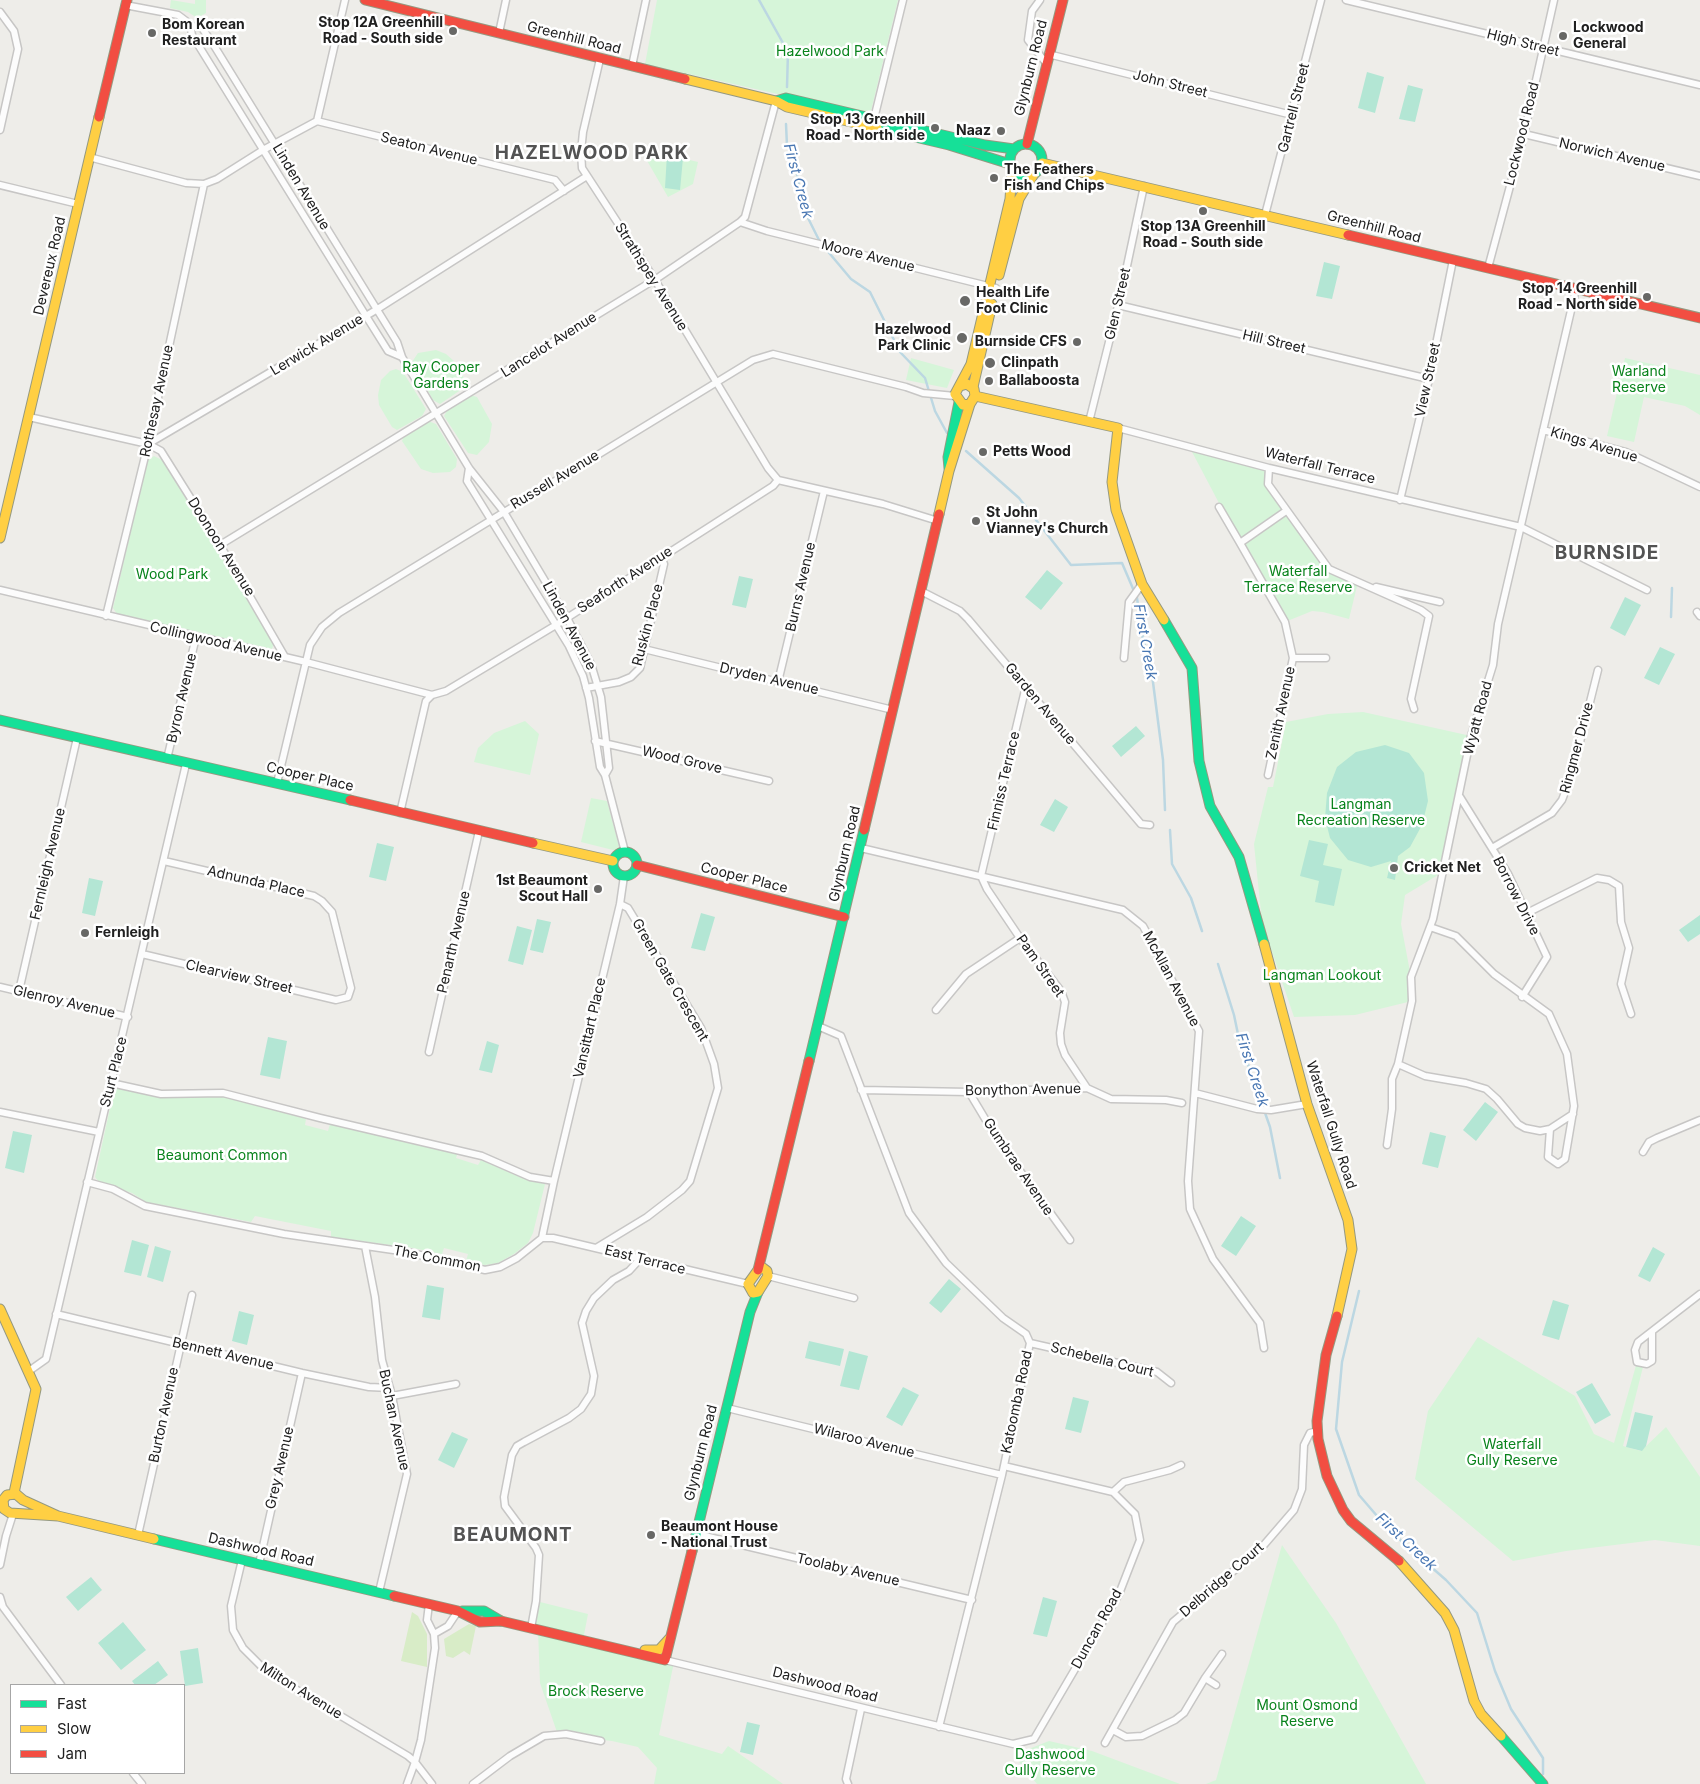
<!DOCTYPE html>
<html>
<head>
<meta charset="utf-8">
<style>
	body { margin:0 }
	#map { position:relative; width:1700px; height:1784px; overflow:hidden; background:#eeede9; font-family:Inter,sans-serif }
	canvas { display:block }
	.legend { position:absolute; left:10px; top:1684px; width:175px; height:90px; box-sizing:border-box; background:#fff; border:1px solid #a6a6a6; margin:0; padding:6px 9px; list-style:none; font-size:15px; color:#202020 }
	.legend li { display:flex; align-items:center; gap:10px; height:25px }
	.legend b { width:25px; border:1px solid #a6a6a6 }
</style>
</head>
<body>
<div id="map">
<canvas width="1700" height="1784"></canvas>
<ul class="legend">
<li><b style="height:6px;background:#16e098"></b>Fast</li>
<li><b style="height:6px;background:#ffcf43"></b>Slow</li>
<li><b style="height:6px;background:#f24e42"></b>Jam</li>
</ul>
</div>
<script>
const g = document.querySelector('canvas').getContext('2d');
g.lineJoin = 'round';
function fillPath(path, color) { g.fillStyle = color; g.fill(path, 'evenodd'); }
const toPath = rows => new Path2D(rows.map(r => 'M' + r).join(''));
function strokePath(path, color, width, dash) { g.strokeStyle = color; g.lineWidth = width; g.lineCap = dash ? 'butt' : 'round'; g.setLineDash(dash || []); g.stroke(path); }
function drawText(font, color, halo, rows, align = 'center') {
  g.font = font + ' Inter,sans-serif'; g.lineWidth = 5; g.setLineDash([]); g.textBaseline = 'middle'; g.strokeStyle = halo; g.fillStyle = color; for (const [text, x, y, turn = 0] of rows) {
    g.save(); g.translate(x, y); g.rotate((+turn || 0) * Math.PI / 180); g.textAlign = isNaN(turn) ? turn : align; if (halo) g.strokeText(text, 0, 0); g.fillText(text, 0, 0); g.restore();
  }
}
fillPath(toPath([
	[412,1612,418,1616,427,1634,427,1667,401,1661],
	[469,1624,476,1626,470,1655,464,1651,453,1658,446,1656,444,1639]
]), '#d8ecc7');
fillPath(toPath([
	[171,0,195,4,195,0,206,0,206,13,197,18,188,12,170,8],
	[657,0,898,0,870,115,645,64],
	[648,150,698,162,693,184,668,197,646,159],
	[436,350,446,354,454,361,468,385,440,404,433,400,412,362,418,353],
	[911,358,954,370,947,388,906,380],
	[1625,358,1700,375,1700,415,1685,406,1644,397,1634,442,1607,436],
	[396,369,403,372,426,409,422,416,397,430,392,427,379,405,378,395,381,380,390,371],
	[470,395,477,397,492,424,489,442,477,455,468,453,444,416,448,409],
	[428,421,436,424,457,459,456,467,450,472,433,473,421,469,402,441,404,436],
	[1190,448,1269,468,1268,484,1329,569,1358,582,1349,619,1323,612,1312,611,1285,622,1240,543],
	[154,456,162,460,274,642,272,649,117,614,113,608,147,461],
	[1363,712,1471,736,1443,872,1405,895,1401,924,1411,977,1412,1001,1355,1015,1294,1017,1262,922,1254,844,1268,787,1273,787,1286,722,1328,714],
	[525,721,539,734,530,775,474,762,478,748,494,733],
	[591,798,607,801,619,846,617,851,581,842],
	[115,1085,163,1097,215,1096,235,1099,306,1119,305,1125,328,1131,330,1124,358,1129,458,1152,456,1158,478,1165,481,1160,524,1179,545,1184,533,1233,528,1243,514,1254,498,1263,485,1265,470,1263,466,1261,468,1254,444,1248,442,1254,413,1248,331,1237,331,1231,255,1216,251,1222,146,1202,132,1193,99,1182,95,1177],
	[1478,1337,1575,1396,1594,1434,1614,1443,1637,1362,1644,1363,1623,1446,1641,1451,1666,1427,1700,1477,1700,1546,1655,1540,1566,1551,1513,1561,1415,1479,1428,1411],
	[1282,1545,1336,1623,1426,1784,1206,1784,1216,1780],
	[536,1601,588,1614,583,1640,674,1662,659,1735,722,1754,728,1746,783,1784,654,1784,657,1768,638,1747,612,1741,558,1735,540,1683,538,1630,531,1628],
	[1049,1741,1092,1751,1180,1784,1037,1784,1019,1762,1016,1754]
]), '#d6f5d9');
fillPath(toPath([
	[1367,72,1384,77,1375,113,1358,108],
	[1408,85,1423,89,1415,122,1399,119],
	[667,154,683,158,680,190,665,188],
	[1324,262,1340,266,1332,299,1316,296],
	[1047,570,1063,583,1041,610,1025,597],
	[739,576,753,579,746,608,732,605],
	[1625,597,1641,605,1625,636,1610,628],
	[1660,647,1675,654,1659,685,1644,678],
	[1136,726,1145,736,1121,757,1112,746],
	[1385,745,1409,753,1424,773,1428,801,1422,825,1410,847,1398,856,1395,880,1387,878,1391,861,1371,867,1348,860,1330,838,1325,818,1327,793,1337,767,1356,752],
	[1055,799,1068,807,1054,832,1040,825],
	[1309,840,1328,844,1323,865,1342,869,1334,906,1315,902,1319,881,1300,876],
	[377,843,394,847,386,881,369,877],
	[89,878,103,881,95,916,82,913],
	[701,913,715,917,705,951,691,948],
	[1700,915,1700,934,1688,942,1679,930],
	[537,919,551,922,543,953,530,950],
	[517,926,532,930,523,965,508,961],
	[268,1037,287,1041,280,1079,260,1075],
	[487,1041,499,1045,492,1073,479,1070],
	[1485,1102,1498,1112,1476,1141,1463,1130],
	[13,1131,32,1135,24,1173,5,1168],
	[1430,1132,1446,1136,1438,1168,1422,1164],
	[1241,1216,1256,1226,1236,1256,1221,1246],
	[132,1240,149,1245,141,1276,124,1272],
	[155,1246,171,1251,163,1282,147,1277],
	[1653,1247,1665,1254,1650,1282,1638,1276],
	[949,1279,961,1289,941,1313,929,1303],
	[427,1285,444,1288,440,1320,422,1317],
	[1553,1300,1569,1305,1559,1340,1542,1335],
	[239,1311,254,1315,247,1345,232,1341],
	[809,1341,844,1349,840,1366,805,1358],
	[849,1351,868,1356,859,1390,840,1386],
	[1592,1383,1611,1415,1595,1424,1576,1392],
	[903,1387,919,1395,902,1426,886,1417],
	[1073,1397,1089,1401,1081,1433,1065,1429],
	[1635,1412,1653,1416,1646,1446,1642,1451,1626,1447],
	[452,1432,468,1439,454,1468,438,1460],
	[91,1577,102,1590,78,1611,66,1597],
	[1043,1597,1057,1601,1047,1637,1033,1634],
	[123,1622,146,1650,121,1670,98,1643],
	[198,1648,203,1683,185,1686,180,1651],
	[158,1661,168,1675,154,1685,135,1685,132,1681],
	[747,1722,760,1725,753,1755,740,1752]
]), '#b3e6d4');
strokePath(toPath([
	[759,0,788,52,787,87],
	[786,124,787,146,796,168,803,208,820,242],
	[825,248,851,279,870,292,900,352,925,378,935,411,947,433],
	[966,451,1019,498,1071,565,1122,563,1137,598,1143,640,1150,659,1163,760,1165,810],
	[1671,617,1672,588],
	[1170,830,1172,864,1191,898,1202,931],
	[1218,964,1234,1015,1239,1039,1270,1127,1280,1178],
	[1359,1291,1342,1362,1336,1429,1359,1495,1390,1531,1446,1580,1477,1613,1495,1671,1511,1709,1543,1758,1543,1774]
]), '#bcd7e2', 2.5);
const street = toPath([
	[1040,0,1032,11,1028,40,1046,63],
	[1346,0,1700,85],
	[125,5,178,15,190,24,192,35,366,316,388,351,402,357],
	[0,12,14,31,18,49,0,130],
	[192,26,202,28,213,44,397,342,402,357,469,468,504,512,567,618,591,664,601,697,609,768,605,775],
	[499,33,506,0],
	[1048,54,1292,115],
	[600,59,583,132,581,152,582,168,655,280,768,468,778,480],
	[632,66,646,0],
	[317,121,555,180,564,191],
	[873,123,903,0],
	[1524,134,1700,176],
	[89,157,186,183,204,184,217,179,263,150,317,121,345,0],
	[0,185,78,204],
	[1265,215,1321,0],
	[740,222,767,231,996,288],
	[1488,268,1524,134,1554,0],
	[1118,305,1429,379],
	[29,417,148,444,161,451,220,545,285,657],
	[1089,422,1121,294,1144,186],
	[1118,428,1269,468,1521,527,1647,590],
	[1543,430,1626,452,1700,487],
	[148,444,376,310,587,176],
	[469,468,467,481,569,646,583,676,589,698,600,767,605,775,625,852],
	[1269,468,1268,484,1329,569,1421,610,1429,616,1411,699,1414,709],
	[1400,500,1429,379,1453,260],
	[1219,507,1240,543],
	[220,545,659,277,740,222,745,217,776,101],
	[1376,587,1440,602],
	[0,590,306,662,432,695],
	[921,591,960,611,968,619,1141,824,1150,825],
	[1697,612,1700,616],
	[106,616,148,444,204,184],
	[644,649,893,710],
	[1124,658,1129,602,1142,584],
	[1293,658,1326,658],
	[778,682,824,491],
	[1026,686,981,876,987,889,1020,938,1061,991,1065,1002,1060,1033,1061,1044,1065,1055,1087,1088],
	[586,688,619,682,631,677,640,668,664,564,661,557],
	[595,741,769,781],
	[167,759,196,637],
	[1268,775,1293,658,1285,622,1240,543,1286,511],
	[277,783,310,645,322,627,339,613,753,360,773,354,906,387,923,393,955,396],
	[1460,797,1508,874,1547,957,1522,997],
	[400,813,426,701,432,695,446,691,556,625,773,486,778,480,883,504,938,521],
	[861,848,1123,910,1143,926,1199,1031,1188,1181,1190,1209,1213,1259,1260,1323,1264,1348],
	[1492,848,1552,813,1562,800,1572,774,1598,670],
	[1527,913,1597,878,1609,880,1619,886,1621,922,1629,948,1621,984,1631,1014],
	[1430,927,1456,936,1494,974,1549,1014,1567,1054,1574,1106,1565,1159,1558,1164,1548,1157,1550,1129],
	[142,954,336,1000,348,997,351,988,332,912,322,901,314,896,164,861],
	[0,987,128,1017],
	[19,991,77,738],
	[936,1010,966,974,1020,938],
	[818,1026,841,1036,909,1213,946,1263,1003,1318,1026,1334,1030,1343,1002,1475,939,1727],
	[429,1052,479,831],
	[1398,1064,1425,1076,1466,1083,1486,1089,1497,1099,1518,1124,1525,1128,1540,1131,1550,1129,1573,1114],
	[861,1090,969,1092,1087,1088,1111,1099,1166,1100,1182,1103],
	[969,1092,999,1142,1070,1240],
	[1195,1093,1257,1109,1271,1110,1307,1104],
	[0,1112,99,1132],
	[1387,1145,1392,1109,1392,1079,1398,1064,1412,1001,1411,977,1433,919,1471,736,1493,665,1498,624,1576,289],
	[1643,1152,1649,1142,1657,1138,1700,1120],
	[554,1181,620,904,624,876],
	[87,1182,113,1189,145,1206,284,1234,407,1252,485,1270,500,1267,517,1258,542,1238,543,1233,554,1181,530,1177,482,1156,320,1118,223,1093,161,1094,111,1083],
	[542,1238,553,1238,748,1284],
	[365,1246,375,1297,382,1360,392,1396,407,1474,379,1592],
	[596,1248,647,1217,682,1190,690,1181,718,1088,714,1064,701,1028,628,908,620,904],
	[768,1276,854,1298],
	[56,1314,302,1373,369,1387,390,1388],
	[1652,1332,1652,1361,1647,1364,1637,1362,1635,1350,1638,1342,1700,1294],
	[1030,1343,1157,1372,1171,1383],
	[29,1371,46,1359,186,764],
	[392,1396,456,1384],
	[727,1408,1002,1475],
	[1113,1492,1124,1482,1170,1470,1181,1465],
	[696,1534,972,1600],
	[138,1535,192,1295],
	[242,1560,231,1606,233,1630,243,1648,267,1672,408,1756,415,1762,407,1784],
	[259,1564,302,1373],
	[0,1565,6,1536,13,1514],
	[0,1597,3,1607,61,1685],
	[429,1604,427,1620,434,1634,435,1648,421,1740,415,1762,432,1784],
	[531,1628,536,1601,539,1555,536,1548,505,1506,504,1497,512,1455,517,1446,524,1442,569,1418,581,1409,591,1394,594,1376,582,1323,586,1311,594,1298,613,1280,629,1271,640,1259],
	[434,1634,448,1626,458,1611],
	[665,1660,1013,1744,1034,1739,1119,1594,1140,1540,1135,1514,1113,1492,1004,1466],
	[1205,1678,1216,1685],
	[1113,1730,1126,1737,1142,1736,1175,1720,1184,1713,1205,1678,1222,1654],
	[1105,1743,1173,1622,1263,1546,1294,1510,1302,1489,1304,1445,1310,1433,1318,1431],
	[133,1773,142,1784],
	[473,1784,510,1756,544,1736,566,1734,601,1741],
	[848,1784,846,1779,861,1709]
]);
const fast = toPath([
	[776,101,786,98,985,145,1014,149],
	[877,128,949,145,1010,164],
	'1010 160a16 16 0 1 1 32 0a16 16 0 1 1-32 0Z',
	[949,468,948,457,959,402],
	[1164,620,1192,668,1199,761,1210,806,1239,857,1264,944],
	[0,720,350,800],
	'613 864a12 12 0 1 1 24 0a12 12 0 1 1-24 0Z',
	[809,1061,864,830],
	[154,1539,394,1596],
	[692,1551,750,1312,758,1292],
	[462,1611,484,1611,501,1621],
	[1501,1736,1543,1784]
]);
const slow = toPath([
	[685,79,776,101,787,107,877,128],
	[1042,163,1348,235],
	[999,275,1019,199,1034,174],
	[960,386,967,384,974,389,975,396,970,404,963,405,955,394,971,364,1010,199,1012,169],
	[973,387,992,304],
	[975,396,1118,428,1112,482,1116,510,1142,584,1164,620],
	[939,514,949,471,970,404],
	[0,538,99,117],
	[533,843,613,861],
	[1264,944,1307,1104,1348,1220,1352,1249,1337,1316],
	[763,1268,767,1271,768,1276,758,1292,753,1293,748,1284,758,1270,763,1268],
	[0,1309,36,1389,14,1493],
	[58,1516,23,1500,16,1494,7,1495,3,1500,4,1509,10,1513,58,1516,154,1539],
	[1399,1561,1445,1613,1454,1630,1474,1701,1481,1714,1501,1736],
	[645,1650,659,1650,669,1639]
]);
const jam = toPath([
	[365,0,685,79],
	[99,117,127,0],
	[1027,144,1063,0],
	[1348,235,1700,318],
	[350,800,533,843],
	[864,830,939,514],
	[637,865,844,917],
	[758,1270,809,1061],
	[1337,1316,1326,1355,1317,1421,1318,1439,1327,1476,1343,1510,1351,1521,1399,1561],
	[394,1596,458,1611,480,1622,501,1621,665,1660,692,1551]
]);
strokePath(street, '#c7c6c5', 9);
strokePath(fast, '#959980', 11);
strokePath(slow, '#959980', 11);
strokePath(jam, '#959980', 11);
strokePath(street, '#fcfcfc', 6);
strokePath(fast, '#16e098', 9);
strokePath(slow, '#ffcf43', 9);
strokePath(jam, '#f24e42', 9);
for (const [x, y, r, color] of [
	[453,31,5,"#686866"],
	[152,33,5,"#686866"],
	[1563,36,5,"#686866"],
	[935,128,5,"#686866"],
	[1001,131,5,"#686866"],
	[994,178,5,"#686866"],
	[1203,211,5,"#686866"],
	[1647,297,5,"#686866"],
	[965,301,6,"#686866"],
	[962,338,6,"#686866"],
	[1077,342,5,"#686866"],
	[990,363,6,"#686866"],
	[989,381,5,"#686866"],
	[983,452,5,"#686866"],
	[976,521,5,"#686866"],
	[1394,868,5,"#686866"],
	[598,889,5,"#686866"],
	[85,933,5,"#686866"],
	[651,1535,5,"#686866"]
]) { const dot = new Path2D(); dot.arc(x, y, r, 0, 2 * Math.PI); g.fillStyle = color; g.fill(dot); strokePath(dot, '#fff', 2); }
drawText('bold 14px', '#202020', '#fff', [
	["Stop 12A Greenhill",443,23,"right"],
	["Road - South side",443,39,"right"],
	["Bom Korean",162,25],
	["Restaurant",162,41],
	["Lockwood",1573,28],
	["General",1573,44],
	["Stop 13 Greenhill",925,120,"right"],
	["Road - North side",925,136,"right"],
	["Naaz",991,131,"right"],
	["The Feathers",1004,170],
	["Fish and Chips",1004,186],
	["Stop 13A Greenhill",1203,227,"center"],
	["Road - South side",1203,243,"center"],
	["Stop 14 Greenhill",1637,289,"right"],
	["Road - North side",1637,305,"right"],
	["Health Life",976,293],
	["Foot Clinic",976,309],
	["Hazelwood",951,330,"right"],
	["Park Clinic",951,346,"right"],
	["Burnside CFS",1067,342,"right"],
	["Clinpath",1001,363],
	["Ballaboosta",999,381],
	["Petts Wood",993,452],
	["St John",986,513],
	["Vianney's Church",986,529],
	["Cricket Net",1404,868],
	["1st Beaumont",588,881,"right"],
	["Scout Hall",588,897,"right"],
	["Fernleigh",95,933],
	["Beaumont House",661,1527],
	["- National Trust",661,1543]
], 'left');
drawText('14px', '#202020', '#fff', [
	["Greenhill Road",574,38,14],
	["High Street",1523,43,14],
	["Glynburn Road",1031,68,-76],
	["John Street",1170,84,14],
	["Gartrell Street",1294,108,-76],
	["Lockwood Road",1522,134,-76],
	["Seaton Avenue",429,149,14],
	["Norwich Avenue",1612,155,13],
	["Linden Avenue",301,187,59],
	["Greenhill Road",1374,227,14],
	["Moore Avenue",868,256,14],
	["Devereux Road",50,266,-77],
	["Strathspey Avenue",651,277,58],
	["Glen Street",1118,304,-77],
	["Hill Street",1274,342,13],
	["Lerwick Avenue",317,345,-31],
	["Lancelot Avenue",549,345,-32],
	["View Street",1428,380,-78],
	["Rothesay Avenue",157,401,-78],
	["Kings Avenue",1594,445,17],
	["Waterfall Terrace",1320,466,14],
	["Russell Avenue",555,480,-31],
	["Doonoon Avenue",221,547,58],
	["Seaforth Avenue",625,580,-33],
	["Burns Avenue",801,587,-77],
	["Ruskin Place",648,625,-75],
	["Linden Avenue",569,626,62],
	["Collingwood Avenue",216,642,13],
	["Dryden Avenue",769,679,13],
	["Byron Avenue",182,698,-77],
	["Garden Avenue",1040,704,50],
	["Zenith Avenue",1281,713,-78],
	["Wyatt Road",1478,718,-75],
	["Ringmer Drive",1577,748,-75],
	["Wood Grove",682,760,13],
	["Cooper Place",310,777,13],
	["Finniss Terrace",1004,781,-77],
	["Glynburn Road",845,854,-77],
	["Fernleigh Avenue",48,864,-77],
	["Cooper Place",744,878,14],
	["Adnunda Place",256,882,13],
	["Borrow Drive",1516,896,63],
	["Penarth Avenue",454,942,-77],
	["Pam Street",1040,966,55],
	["Clearview Street",239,977,13],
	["McAllan Avenue",1171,979,62],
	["Green Gate Crescent",670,980,60],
	["Glenroy Avenue",64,1002,13],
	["Vansittart Place",590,1028,-77],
	["Sturt Place",114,1072,-76],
	["Bonython Avenue",1023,1090,-1],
	["Waterfall Gully Road",1331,1125,72],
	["Gumbrae Avenue",1018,1167,56],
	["The Common",437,1259,11],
	["East Terrace",645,1260,14],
	["Bennett Avenue",223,1354,13],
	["Schebella Court",1102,1360,14],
	["Katoomba Road",1017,1402,-78],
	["Burton Avenue",164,1415,-78],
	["Buchan Avenue",394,1420,78],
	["Wilaroo Avenue",864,1441,14],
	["Glynburn Road",701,1453,-76],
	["Grey Avenue",280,1468,-77],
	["Dashwood Road",261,1550,13],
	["Toolaby Avenue",848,1570,13],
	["Delbridge Court",1222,1580,-41],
	["Duncan Road",1097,1629,-61],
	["Dashwood Road",825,1685,14],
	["Milton Avenue",301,1691,32]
]);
drawText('14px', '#09831c', '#fff', [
	["Hazelwood Park",830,52],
	["Ray Cooper",441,368],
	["Gardens",441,384],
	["Warland",1639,372],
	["Reserve",1639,388],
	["Waterfall",1298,572],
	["Terrace Reserve",1298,588],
	["Wood Park",172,575],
	["Langman",1361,805],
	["Recreation Reserve",1361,821],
	["Langman Lookout",1322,976],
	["Beaumont Common",222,1156],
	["Waterfall",1512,1445],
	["Gully Reserve",1512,1461],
	["Brock Reserve",596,1692],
	["Mount Osmond",1307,1706],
	["Reserve",1307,1722],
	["Dashwood",1050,1755],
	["Gully Reserve",1050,1771]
]);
drawText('italic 15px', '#4977b3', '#fff', [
	["First Creek",798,181,75],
	["First Creek",1145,642,80],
	["First Creek",1252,1070,72],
	["First Creek",1406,1542,43]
]);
g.letterSpacing = '1px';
drawText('bold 19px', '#535353', '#fff', [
	["HAZELWOOD PARK",592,153],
	["BURNSIDE",1607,553],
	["BEAUMONT",513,1535]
]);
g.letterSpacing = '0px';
</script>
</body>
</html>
